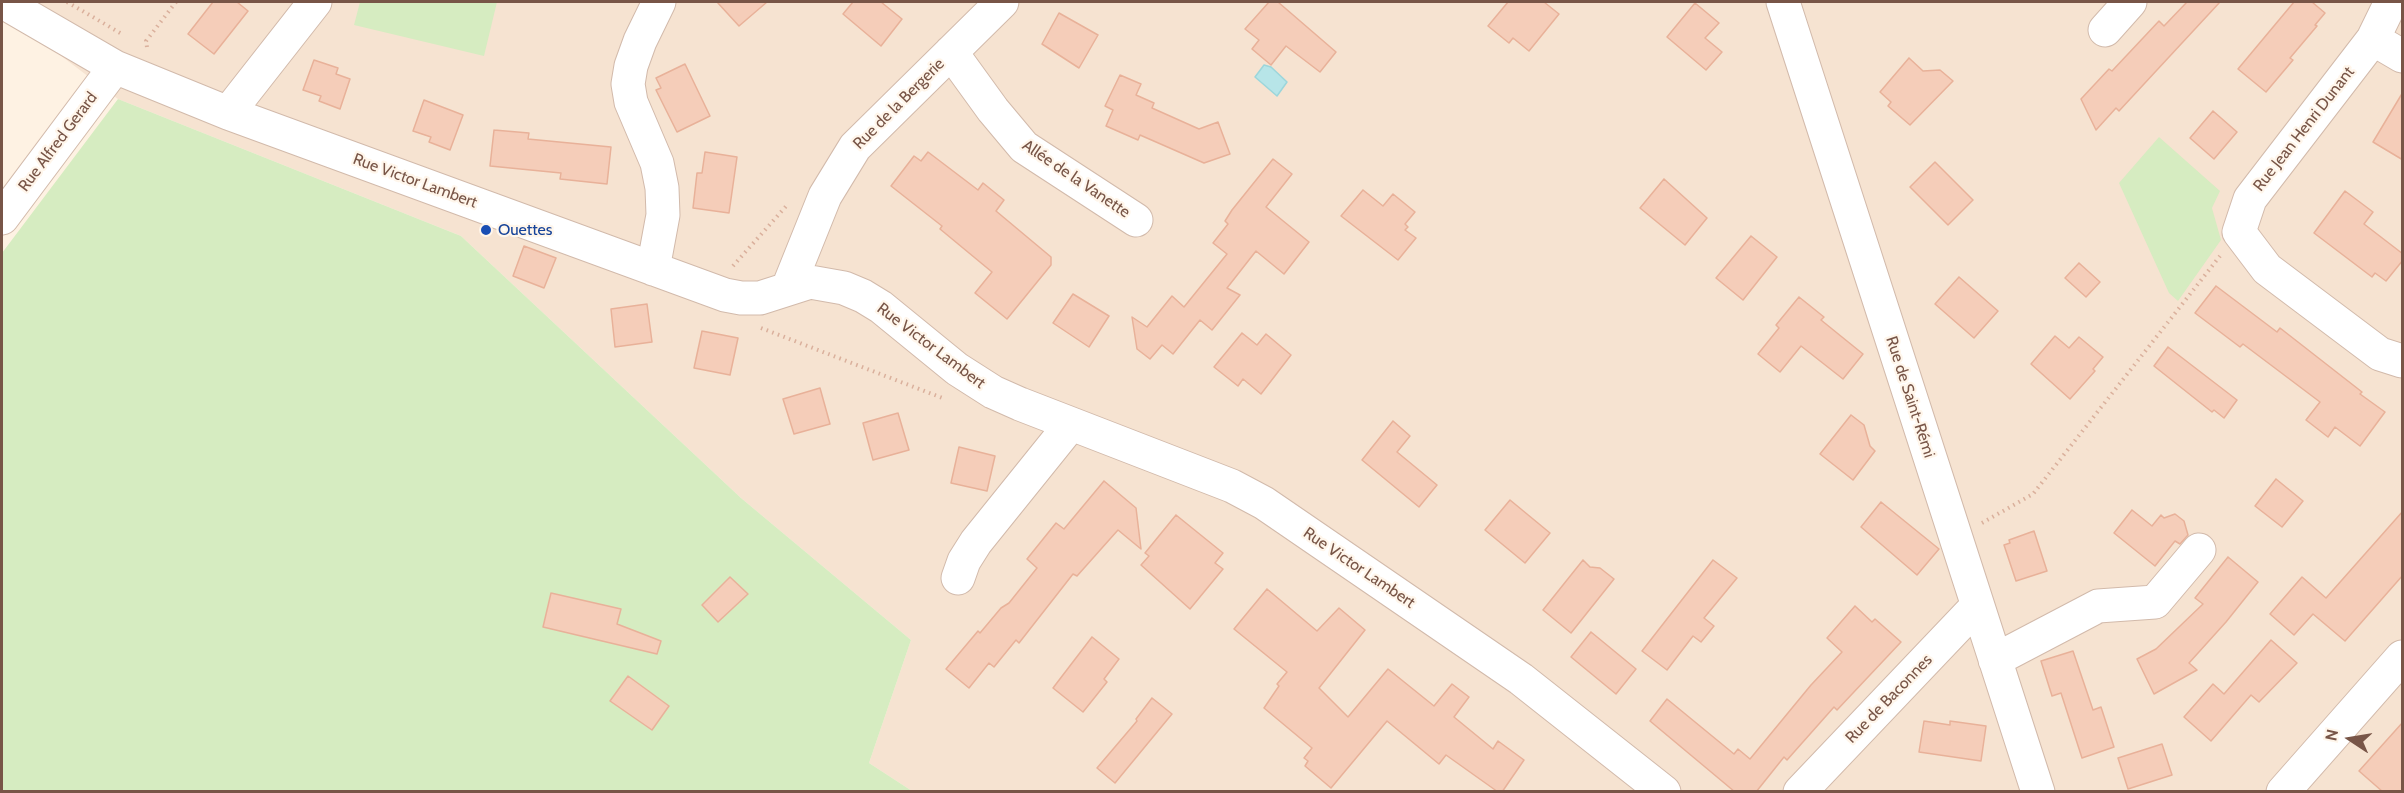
<!DOCTYPE html>
<html>
<head>
<meta charset="utf-8">
<style>
	body { margin:0 }
	#map { position:relative; width:2404px; height:793px; overflow:hidden; background:#fef2e3; font-family:Cabin,sans-serif }
	canvas { display:block }
	.frame { position:absolute; inset:0; border:3px solid #785547; pointer-events:none }
	.north { position:absolute; left:2320px; top:709px; width:60px; height:60px; -webkit-text-stroke:4px #fff6eb; paint-order:stroke; rotate:282deg; font-size:16px; font-weight:700; line-height:24px; text-align:center; color:#785547 }
	.north::after { content:''; display:block; margin:auto; width:21px; height:27px; background:#785547; clip-path:polygon(50% 0,100% 100%,50% 72%,0 100%) }
</style>
</head>
<body>
<div id="map">
<canvas width="2404" height="793"></canvas>
<div class="frame"></div>
<div class="north">N</div>
</div>
<script>
const g = document.querySelector('canvas').getContext('2d');
g.lineJoin = 'round';
function fillPath(path, color) { g.fillStyle = color; g.fill(path, 'evenodd'); }
const toPath = rows => new Path2D(rows.map(r => 'M' + r).join(''));
function strokePath(path, color, width, dash) { g.strokeStyle = color; g.lineWidth = width; g.lineCap = dash ? 'butt' : 'round'; g.setLineDash(dash || []); g.stroke(path); }
function drawText(font, color, halo, rows, align = 'center') {
  g.font = font + ' Cabin,sans-serif'; g.lineWidth = 4.5; g.setLineDash([]); g.textBaseline = 'middle'; g.strokeStyle = halo; g.fillStyle = color; for (const [text, x, y, turn = 0] of rows) {
    g.save(); g.translate(x, y); g.rotate((+turn || 0) * Math.PI / 180); g.textAlign = isNaN(turn) ? turn : align; if (halo) g.strokeText(text, 0, 0); g.fillText(text, 0, 0); g.restore();
  }
}
fillPath(toPath([
	[2,2,2402,2,2402,791,912,791,869,763,911,640,741,498,461,236,118,99,2,11]
]), '#f6e3d1');
fillPath(toPath([
	[360,2,497,2,484,56,354,25],
	[118,99,461,236,741,498,911,640,869,763,912,791,2,791,2,253],
	[2159,137,2220,191,2212,208,2221,240,2178,301,2169,293,2119,183]
]), '#d6ecc1');
const water = toPath([
	[1264,65,1271,67,1287,82,1277,96,1255,77,1264,65]
]);
fillPath(water, '#b7e5e8');
strokePath(water, '#9cd6db', 1.5);
const building = toPath([
	[213,2,237,2,248,11,214,54,188,34,213,2],
	[717,2,767,2,739,26,717,2],
	[853,2,881,2,902,19,881,46,843,14,853,2],
	[1269,2,1278,2,1336,52,1320,72,1286,46,1271,65,1252,49,1259,40,1245,29,1269,2],
	[1508,2,1544,2,1559,14,1529,51,1513,38,1509,43,1488,26,1508,2],
	[2187,2,2220,2,2119,111,2116,108,2096,130,2081,99,2109,69,2112,71,2159,21,2164,26,2187,2],
	[2294,2,2312,2,2325,13,2315,25,2317,26,2290,58,2293,60,2266,92,2238,69,2294,2],
	[1695,3,1719,23,1705,38,1722,52,1706,70,1667,37,1695,3],
	[1059,13,1098,35,1079,68,1042,44,1059,13],
	[1909,58,1923,71,1940,70,1953,81,1910,125,1888,106,1891,102,1880,92,1909,58],
	[314,60,338,68,336,74,350,79,340,109,319,101,321,96,303,90,314,60],
	[685,64,710,116,677,132,656,90,661,88,656,78,685,64],
	[1120,75,1141,84,1136,95,1154,103,1152,108,1199,129,1218,122,1230,154,1204,163,1140,135,1138,140,1106,126,1113,110,1105,106,1120,75],
	[2403,92,2403,160,2373,142,2403,92],
	[424,100,463,115,450,150,429,142,431,137,413,131,424,100],
	[2213,111,2237,132,2214,159,2190,138,2213,111],
	[494,130,529,133,528,139,611,147,607,184,560,179,561,173,490,166,494,130],
	[705,152,737,157,729,213,693,208,697,173,702,173,705,152],
	[928,152,978,190,983,183,1004,200,996,211,1051,257,1051,265,1007,319,975,293,992,272,940,229,942,226,891,186,914,156,921,161,928,152],
	[1273,159,1292,174,1266,207,1309,242,1284,274,1256,251,1227,288,1240,295,1212,330,1200,320,1173,354,1162,345,1150,359,1137,349,1132,317,1147,327,1172,296,1184,307,1227,254,1213,243,1228,224,1225,221,1232,210,1273,159],
	[1935,162,1973,200,1948,225,1910,187,1935,162],
	[1664,179,1707,218,1685,245,1640,208,1664,179],
	[1363,190,1383,206,1393,194,1415,212,1405,224,1408,227,1405,230,1416,238,1398,260,1341,216,1363,190],
	[2345,191,2373,212,2364,224,2403,254,2403,260,2386,281,2375,273,2372,277,2314,233,2345,191],
	[1751,236,1777,257,1743,300,1716,278,1751,236],
	[524,246,556,258,544,288,513,276,524,246],
	[2079,263,2100,282,2086,297,2065,278,2079,263],
	[1959,277,1998,311,1974,338,1935,304,1959,277],
	[2216,286,2277,332,2280,328,2362,392,2360,394,2385,412,2360,446,2335,427,2328,437,2306,420,2320,402,2243,344,2240,347,2195,313,2216,286],
	[1073,294,1109,316,1089,347,1053,323,1073,294],
	[1799,297,1824,317,1821,320,1863,354,1843,379,1801,346,1780,372,1758,354,1779,328,1776,325,1799,297],
	[647,304,652,342,615,347,611,309,647,304],
	[702,331,738,338,730,375,694,368,702,331],
	[1242,333,1257,345,1266,334,1291,355,1261,394,1243,379,1238,386,1214,367,1242,333],
	[2055,336,2069,348,2079,337,2103,357,2093,369,2095,371,2070,399,2031,364,2055,336],
	[2168,347,2237,400,2224,418,2214,410,2212,412,2154,366,2168,347],
	[820,388,830,424,794,434,783,399,820,388],
	[898,413,909,450,873,460,863,423,898,413],
	[1851,415,1864,425,1870,446,1875,451,1853,480,1820,454,1851,415],
	[1393,421,1410,436,1397,452,1437,485,1419,507,1362,460,1393,421],
	[959,447,995,456,987,491,951,483,959,447],
	[2276,479,2303,501,2282,527,2255,506,2276,479],
	[1104,481,1136,508,1141,549,1118,530,1077,576,1073,574,1019,643,1016,640,994,667,989,663,969,688,946,669,978,631,980,633,1001,608,1009,603,1037,568,1027,559,1056,523,1064,529,1104,481],
	[1510,500,1550,533,1525,563,1485,530,1510,500],
	[1881,502,1939,549,1917,575,1861,527,1881,502],
	[2132,510,2152,526,2161,515,2164,518,2175,514,2184,521,2188,535,2180,544,2175,541,2155,566,2114,533,2132,510],
	[2403,511,2403,575,2345,641,2313,614,2294,635,2270,614,2302,577,2326,598,2403,511],
	[1176,515,1223,553,1215,563,1223,569,1190,609,1141,565,1149,556,1145,553,1176,515],
	[2034,531,2047,571,2016,581,2004,545,2010,543,2009,540,2034,531],
	[2228,557,2258,582,2226,622,2189,663,2197,670,2154,694,2137,659,2156,649,2203,604,2195,598,2228,557],
	[1583,560,1590,567,1600,568,1614,579,1571,633,1543,610,1583,560],
	[1713,560,1737,578,1704,618,1714,626,1701,642,1693,636,1667,670,1642,651,1713,560],
	[730,577,748,594,718,622,702,605,730,577],
	[1267,589,1317,631,1339,608,1365,630,1319,688,1348,717,1388,669,1434,706,1452,684,1469,697,1454,717,1493,749,1498,741,1524,760,1502,792,1498,792,1446,755,1439,764,1387,721,1331,788,1305,766,1308,761,1304,758,1312,748,1264,708,1279,686,1277,684,1287,672,1234,629,1267,589],
	[551,593,621,609,617,624,661,641,657,654,543,627,551,593],
	[1855,606,1872,622,1875,619,1901,642,1837,710,1834,707,1787,760,1784,757,1756,792,1735,792,1650,721,1667,699,1734,754,1738,749,1750,759,1811,685,1842,652,1827,638,1855,606],
	[1591,632,1636,669,1616,694,1571,657,1591,632],
	[1092,637,1119,659,1104,679,1107,682,1083,712,1053,688,1092,637],
	[2271,640,2297,663,2259,702,2251,695,2211,741,2184,717,2213,684,2224,694,2271,640],
	[2073,651,2093,710,2101,707,2114,747,2082,758,2061,693,2052,696,2041,661,2073,651],
	[628,676,669,706,652,730,610,701,628,676],
	[1152,698,1172,714,1115,783,1097,768,1137,721,1136,719,1152,698],
	[1924,721,1950,725,1950,721,1986,726,1981,761,1919,752,1924,721],
	[2403,722,2403,792,2383,792,2359,771,2403,722],
	[2162,744,2172,775,2128,789,2118,758,2162,744]
]);
fillPath(building, '#f5cdb9');
strokePath(building, '#e8b199', 1.5);
const minor = toPath([
	[3,2,115,67,228,113,725,295,741,298,760,298,810,282,844,288,863,296,881,307,957,369,993,392,1020,404,1232,486,1264,503,1521,679,1664,792],
	[1783,2,2038,792],
	[2391,2,2373,39,2250,199,2239,232,2267,269,2380,354,2402,361],
	[2105,30,2130,2],
	[2373,39,2402,56],
	[951,52,993,110,1024,147,1136,220],
	[228,113,315,2],
	[2,218,115,67],
	[653,269,663,215,662,188,657,163,631,102,628,84,631,66,640,41,659,2],
	[788,288,825,196,855,147,1002,2],
	[958,578,964,561,976,542,1071,424],
	[1995,660,2098,606,2155,602,2199,550],
	[1800,792,1977,606],
	[2283,792,2402,657]
]);
strokePath(minor, '#d2baab', 35);
strokePath(toPath([
	[67,2,122,34],
	[147,47,146,41,176,2],
	[733,266,788,204],
	[761,328,945,399],
	[1982,523,2033,494,2220,256]
]), '#dab09c', 4, [1.5, 4.5]);
strokePath(minor, '#fff', 33);
for (const [x, y, r, color] of [
	[486,230,6,"#1a4fb4"]
]) { const dot = new Path2D(); dot.arc(x, y, r, 0, 2 * Math.PI); g.fillStyle = color; g.fill(dot); strokePath(dot, '#fff6eb', 2); }
drawText('16px', '#785547', '#fff6eb', [
	["Rue de la Bergerie",899,104,-45],
	["Rue Jean Henri Dunant",2304,129,-52],
	["Rue Alfred Gerard",58,142,-53],
	["Allée de la Vanette",1076,179,34],
	["Rue Victor Lambert",415,181,20],
	["Rue Victor Lambert",931,346,37],
	["Rue de Saint-Rémi",1910,397,72],
	["Rue Victor Lambert",1359,568,34],
	["Rue de Baconnes",1889,699,-46]
]);
drawText('16px', '#164399', '#fff6eb', [
	["Ouettes",498,230]
], 'left');
</script>
</body>
</html>
